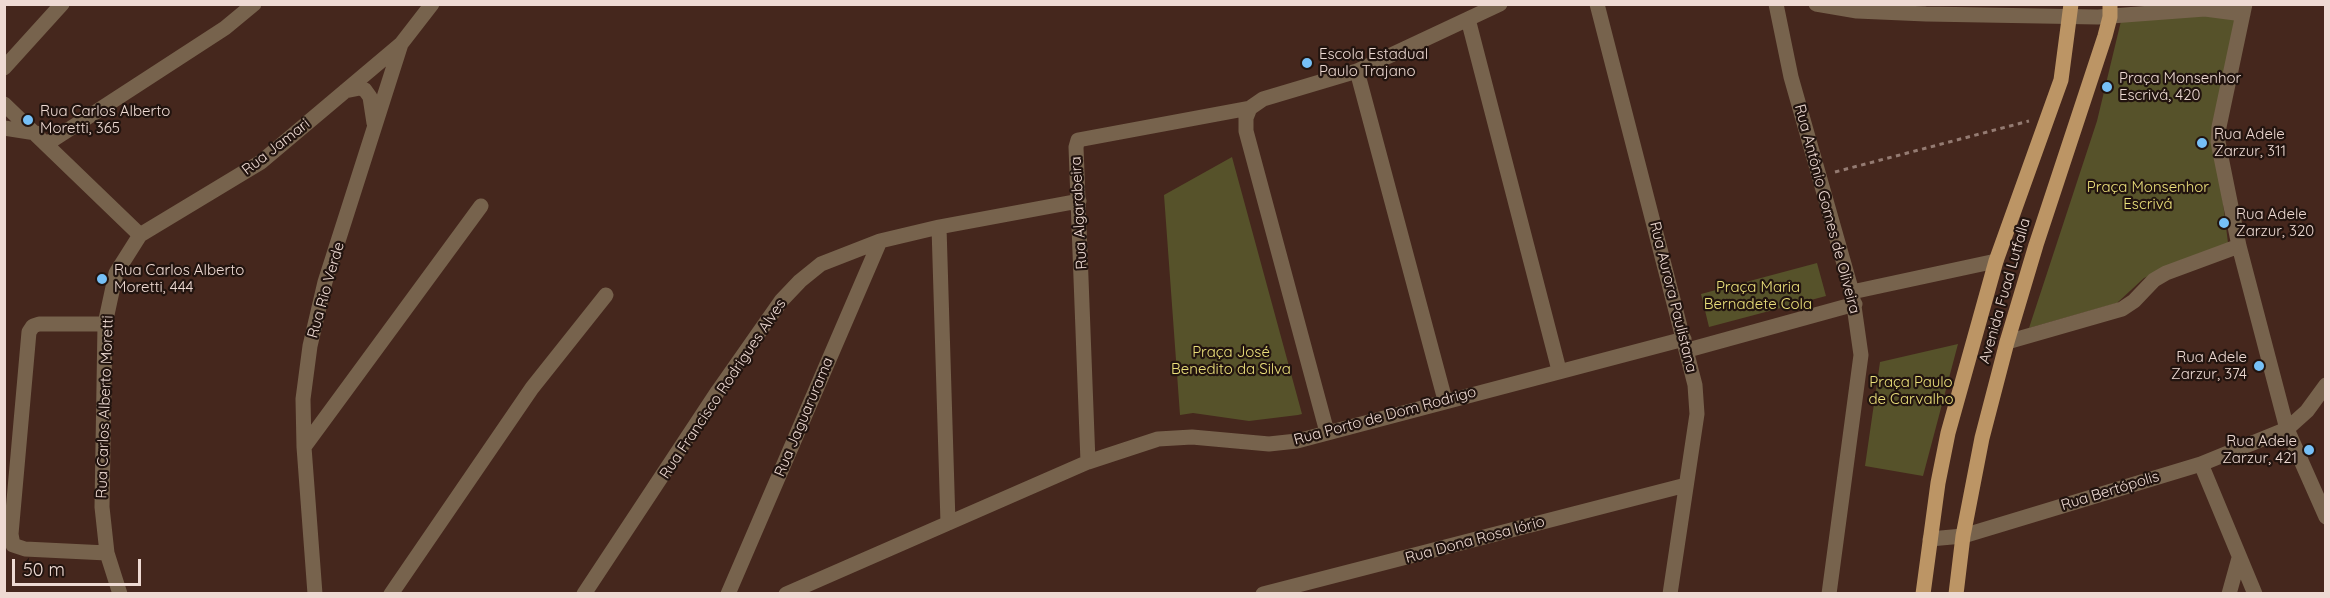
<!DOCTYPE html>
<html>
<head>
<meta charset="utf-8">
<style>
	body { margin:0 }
	#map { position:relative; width:2330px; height:598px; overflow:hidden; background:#45271d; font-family:Quicksand,sans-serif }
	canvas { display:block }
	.frame { position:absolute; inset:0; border:6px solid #eedad3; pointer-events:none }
	.scale { position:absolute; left:12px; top:559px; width:129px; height:27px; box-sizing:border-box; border:3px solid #eedad3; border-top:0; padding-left:8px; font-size:18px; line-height:21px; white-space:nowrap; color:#eedad3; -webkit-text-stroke:4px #22140f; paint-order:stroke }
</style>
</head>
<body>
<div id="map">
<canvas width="2330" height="598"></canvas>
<div class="frame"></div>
<div class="scale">50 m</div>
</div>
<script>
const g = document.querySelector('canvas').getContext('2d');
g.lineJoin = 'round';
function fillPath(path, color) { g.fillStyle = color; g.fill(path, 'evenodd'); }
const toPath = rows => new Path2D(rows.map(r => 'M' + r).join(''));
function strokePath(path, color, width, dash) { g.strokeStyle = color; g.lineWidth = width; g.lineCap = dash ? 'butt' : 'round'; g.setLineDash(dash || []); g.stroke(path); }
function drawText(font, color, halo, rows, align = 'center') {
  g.font = font + ' Quicksand,sans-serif'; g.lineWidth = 4.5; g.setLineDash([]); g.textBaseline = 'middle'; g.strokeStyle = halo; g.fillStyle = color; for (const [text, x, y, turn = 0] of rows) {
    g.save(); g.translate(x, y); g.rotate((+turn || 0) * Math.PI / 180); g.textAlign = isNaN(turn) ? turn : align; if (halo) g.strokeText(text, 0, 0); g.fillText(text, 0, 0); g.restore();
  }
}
fillPath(toPath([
	[2206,13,2235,20,2215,138,2228,243,2144,278,2117,303,2029,328,2097,121,2121,21],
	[1232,157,1302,414,1298,415,1249,421,1193,413,1180,415,1164,195],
	[1817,263,1826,296,1709,327,1701,294],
	[1958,344,1923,476,1865,466,1880,362]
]), '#56522a');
strokePath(toPath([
	[1835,172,2029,121]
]), '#947b72', 3, [4.5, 4.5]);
strokePath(toPath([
	[1597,4,1695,385,1697,414,1670,594],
	[1776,4,1791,77,1852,292,1861,355,1829,594],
	[1816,4,1857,11,1926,14,2098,17,2205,9,2243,14],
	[2245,4,2219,127,2218,142,2239,246,2287,429,2326,517],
	[1468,19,1559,370],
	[4,68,62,4],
	[1357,71,1445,400],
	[345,91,360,88,365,90,370,97,374,123],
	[4,104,140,235],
	[1250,108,1246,118,1246,131,1327,432],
	[4,128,36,133],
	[48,143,225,28,254,4],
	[939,227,948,523],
	[1852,292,1996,261],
	[105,324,39,324,33,326,29,332,11,534,13,545,25,549,107,553],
	[2007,342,2122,309,2134,301,2154,280,2166,273,2239,246],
	[1688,350,1855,304],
	[304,447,481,206],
	[1088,462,1076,147,1078,140,1250,108,1263,99,1357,71,1500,4],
	[2201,464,2255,594],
	[1930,539,1963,536,2201,464,2287,429,2307,411,2326,385],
	[120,594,107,553,102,507,105,324,116,273,140,235,261,162,401,44],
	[315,594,304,447,303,399,310,346,325,282,401,44,432,4],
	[391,594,532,388,606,295],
	[584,594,718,391,781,301,800,281,821,264,880,241,939,227,1079,201],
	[728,594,880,241],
	[786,594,1088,462,1158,439,1192,437,1269,444,1297,441,1684,339],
	[1263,594,1686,485],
	[2229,594,2239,558]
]), '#77634d', 15);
strokePath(toPath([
	[1923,594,1938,483,1948,433,1996,261,2061,80,2071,4],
	[1956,594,1963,536,1982,438,2007,342,2036,245,2105,36,2110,17,2110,4]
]), '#bc9565', 15);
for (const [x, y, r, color] of [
	[1307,63,6,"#76c0f7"],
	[2107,87,6,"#76c0f7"],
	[28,120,6,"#76c0f7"],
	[2202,143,6,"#76c0f7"],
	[2224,223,6,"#76c0f7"],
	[102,279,6,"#76c0f7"],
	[2259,366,6,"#76c0f7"],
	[2309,450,6,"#76c0f7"]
]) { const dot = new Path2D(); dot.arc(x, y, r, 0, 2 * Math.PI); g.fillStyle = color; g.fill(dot); strokePath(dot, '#22140f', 2); }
drawText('15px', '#eedad3', '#22140f', [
	["Escola Estadual",1319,54],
	["Paulo Trajano",1319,71],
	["Praça Monsenhor",2119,78],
	["Escrivá, 420",2119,95],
	["Rua Carlos Alberto",40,111],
	["Moretti, 365",40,128],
	["Rua Adele",2214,134],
	["Zarzur, 311",2214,151],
	["Rua Adele",2236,214],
	["Zarzur, 320",2236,231],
	["Rua Carlos Alberto",114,270],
	["Moretti, 444",114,287],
	["Rua Adele",2247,357,"right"],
	["Zarzur, 374",2247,374,"right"],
	["Rua Adele",2297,441,"right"],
	["Zarzur, 421",2297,458,"right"]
], 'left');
drawText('15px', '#eedad3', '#22140f', [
	["Rua Jamari",276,147,-38],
	["Rua Antônio Gomes de Oliveira",1827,209,75],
	["Rua Algarabeira",1079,213,-93],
	["Rua Rio Verde",326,290,-74],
	["Avenida Fuad Lutfalla",2005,291,-74],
	["Rua Aurora Paulistana",1673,297,76],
	["Rua Francisco Rodrigues Alves",723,389,-56],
	["Rua Carlos Alberto Moretti",105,407,-88],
	["Rua Porto de Dom Rodrigo",1385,416,-15],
	["Rua Jaguarurama",804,417,-67],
	["Rua Bertópolis",2110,491,-17],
	["Rua Dona Rosa Iório",1475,540,-15]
]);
drawText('15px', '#ebe07b', '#22140f', [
	["Praça Monsenhor",2148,187],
	["Escrivá",2148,204],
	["Praça Maria",1758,287],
	["Bernadete Cola",1758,304],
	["Praça José",1231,352],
	["Benedito da Silva",1231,369],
	["Praça Paulo",1911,382],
	["de Carvalho",1911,399]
]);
</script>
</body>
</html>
